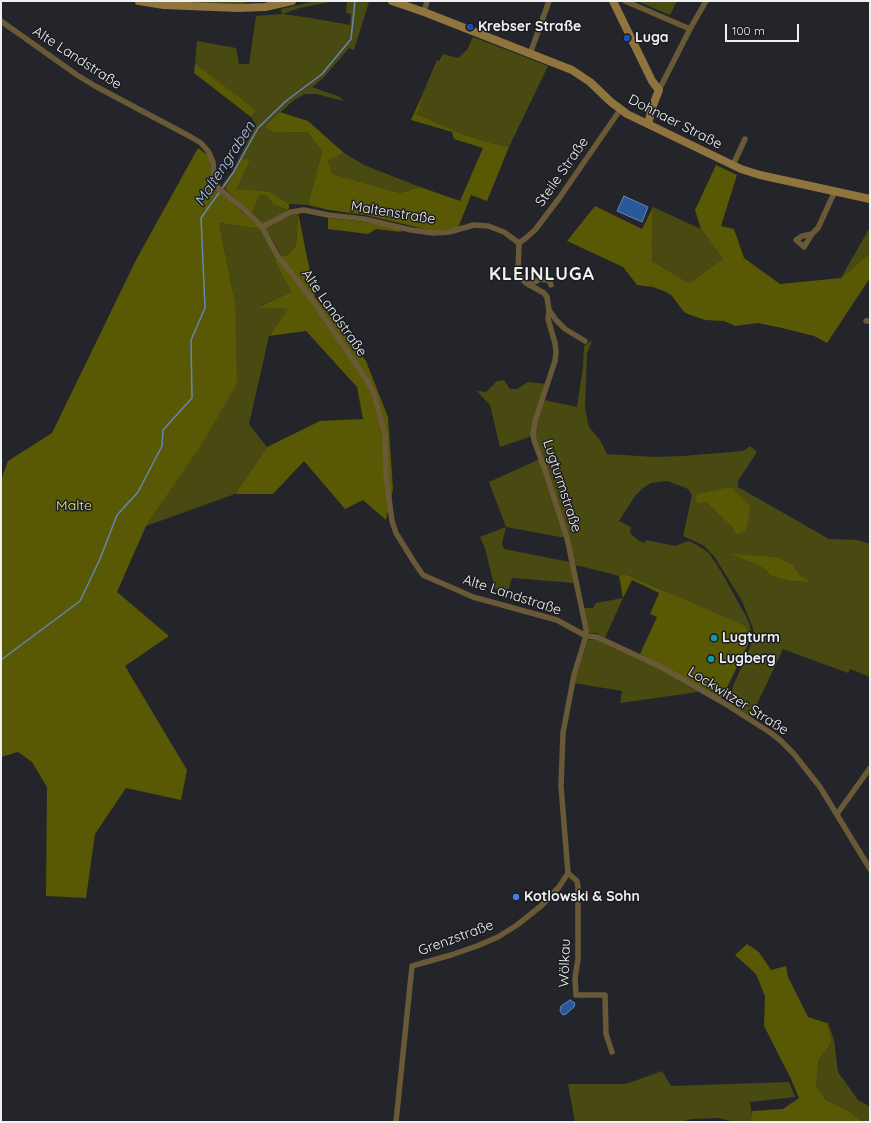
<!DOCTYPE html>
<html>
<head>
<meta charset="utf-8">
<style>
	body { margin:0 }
	#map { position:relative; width:871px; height:1123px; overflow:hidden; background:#24252a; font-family:Quicksand,sans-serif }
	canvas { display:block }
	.frame { position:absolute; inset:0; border:2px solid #eff0f3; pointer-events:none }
	.scale { position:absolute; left:725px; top:24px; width:74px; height:18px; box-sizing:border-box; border:2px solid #eff0f3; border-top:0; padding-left:5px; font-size:12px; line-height:14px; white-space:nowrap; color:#eff0f3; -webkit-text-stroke:3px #1b1c20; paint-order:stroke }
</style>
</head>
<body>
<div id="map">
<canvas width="871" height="1123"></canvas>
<div class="frame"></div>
<div class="scale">100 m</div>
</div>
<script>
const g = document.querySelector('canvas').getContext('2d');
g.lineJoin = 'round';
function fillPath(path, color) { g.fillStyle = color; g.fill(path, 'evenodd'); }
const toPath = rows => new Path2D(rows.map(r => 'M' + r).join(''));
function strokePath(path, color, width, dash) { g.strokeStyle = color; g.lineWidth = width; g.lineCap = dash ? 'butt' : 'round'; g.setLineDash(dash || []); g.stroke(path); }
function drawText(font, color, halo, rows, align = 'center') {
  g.font = font + ' Quicksand,sans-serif'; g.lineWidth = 3; g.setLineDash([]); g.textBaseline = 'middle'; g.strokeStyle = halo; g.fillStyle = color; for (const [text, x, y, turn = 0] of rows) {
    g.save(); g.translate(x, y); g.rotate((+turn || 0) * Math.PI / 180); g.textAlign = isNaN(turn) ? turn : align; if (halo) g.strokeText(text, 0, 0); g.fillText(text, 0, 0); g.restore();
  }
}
fillPath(toPath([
	[161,1,248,1,246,3,242,4,231,4],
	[316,1,364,1,369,2,354,50,349,48,323,78,312,87,340,97,344,101,316,94,305,94,294,100,264,127,274,133,307,132,322,151,308,205,289,204,270,192,254,190,235,190,249,159,242,159,225,189,222,185,232,172,256,125,251,117,256,110,195,65,197,41,236,48,239,64,249,64,256,16,282,14,281,9],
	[347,1,346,13,351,14,350,25,311,18,283,14,299,8,330,2],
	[637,1,677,1,670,15],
	[473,37,548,66,509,147,483,141,462,134,417,114,422,101,420,100,437,60,439,61,443,54,458,58,467,50],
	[344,153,364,165,420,187,400,193,331,174,328,161],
	[259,194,266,195,274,205,289,210,265,224,262,224,252,213],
	[653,207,701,229,723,259,689,283,652,261],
	[298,212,296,245,289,254,282,257,265,227],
	[219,223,261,229,277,259,274,260,291,292,259,306,289,308,269,336,249,424,267,447,235,494,146,526,195,455,235,302],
	[870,227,870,253,841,278],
	[592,340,587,354,585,408,589,427,600,440,607,454,654,457,683,456,743,451,750,446,757,452,738,481,738,487,829,539,858,540,870,544,870,677,850,669,848,673,783,649,751,717,730,704,729,696,754,638,753,628,742,601,714,556,703,545,683,536,692,495,688,489,678,485,667,481,651,483,643,488,635,496,619,521,631,527,630,533,639,541,645,543,646,540,675,546,689,541,697,545,709,553,722,573,747,618,750,626,751,638,750,634,661,589,628,575,621,574,619,576,584,567,574,565,535,442,535,425,544,400,577,407,583,367,584,346],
	[703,502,750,512,734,533,734,529,707,503],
	[732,555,778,557,792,564,801,576,809,580,808,582,791,581,773,577,763,568,753,563],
	[504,380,510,389,517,389,528,382,546,384,532,436,500,447,490,405,477,391,486,392,497,381],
	[540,459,566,538,506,527,502,544,504,549,570,562,575,583,512,578,508,591,495,589,485,548,480,537,506,527,489,482],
	[623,598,605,638,597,633,588,633,583,608,593,608,596,603],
	[596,639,660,669,698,692,620,703,622,691,574,683,588,640],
	[828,1022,834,1040,838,1072,858,1100,870,1107,870,1122,862,1122,849,1111,826,1100,816,1085,819,1059,832,1042,827,1023],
	[662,1071,671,1086,789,1082,795,1097,750,1102,753,1122,735,1122,718,1118,692,1119,679,1122,575,1122,568,1084,626,1084]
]), '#494a12');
fillPath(toPath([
	[195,64,256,110,251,117,194,73],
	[420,100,422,101,417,114,462,134,483,141,509,147,487,201,471,195,458,228,433,231,365,215,329,210,308,205,322,151,307,132,274,133,264,127,280,112,308,121,344,153,328,161,332,174,400,193,420,187,460,201,483,148,454,139,452,132,411,120],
	[198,148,210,157,211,175,217,189,261,229,219,223,235,302,237,384,195,455,146,526,117,592,169,636,125,666,187,770,181,800,126,788,95,834,86,898,46,896,47,787,32,762,18,752,1,757,1,480,8,461,52,433,136,260],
	[242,159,250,159,236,190,254,190,270,192,289,204,289,210,274,205,266,195,259,195,252,213,225,189],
	[716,165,737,175,721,226,734,229,744,258,780,284,841,278,870,253,870,278,827,343,814,336,782,328,758,323,735,326,724,321,705,320,688,314,684,312,672,296,666,292,653,287,637,285,623,267,567,241,595,206,642,229,653,207,652,261,689,283,723,259,701,229,695,210],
	[298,212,315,297,366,361,388,417,393,489,386,520,363,500,345,509,304,461,273,494,235,494,267,447,320,421,363,419,357,387,306,331,269,336,288,309,258,307,291,292,274,260,289,254,296,245],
	[328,218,364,222,402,229,401,232,376,229,368,234,328,229],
	[731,487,749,505,750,512,746,530,738,534,734,533,734,529,707,503,703,502,698,503,696,501,697,494],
	[733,554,778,557,792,564,801,576,809,580,808,582,791,581,773,577,763,568,753,563,732,555],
	[621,574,628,575,745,626,751,638,722,698,718,699,640,654,657,617,650,614,659,593,632,580,623,598,619,576],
	[747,944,759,952,771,970,786,966,788,977,808,1017,827,1023,832,1042,819,1059,816,1085,826,1100,849,1111,862,1122,751,1122,752,1111,783,1109,799,1098,790,1077,764,1026,765,996,756,974,735,955]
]), '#585805');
const water = toPath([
	[624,196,648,207,642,222,617,211,624,196],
	[570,1000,575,1003,574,1007,566,1014,563,1015,560,1011,561,1006,570,1000]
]);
fillPath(water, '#2b589a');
strokePath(water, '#6686b5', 1);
strokePath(toPath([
	[201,1,244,1],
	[1,660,80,601,100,559,117,515,138,492,162,446,163,430,192,398,191,340,205,308,201,218,233,173,258,128,286,101,322,74,351,39,355,1]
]), '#6686b5', 1.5);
strokePath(toPath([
	[625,1,690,29],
	[424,12,427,1],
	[1,21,77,75,95,86,191,137,201,143,208,151,213,162,214,178,218,188,244,209,262,227,277,255,311,298,368,382,374,394,385,435,386,476,392,521,396,533,414,562,423,575,473,597,557,620,586,636,597,637,661,667,724,703,771,733,781,741,794,754,820,787,870,869],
	[530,54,549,1],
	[659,90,690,29,706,1],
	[733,165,745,139],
	[262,227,291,212,304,210,328,215,364,219,411,230,433,233,449,232,474,225,488,226,504,232,519,243],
	[812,234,804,247,796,240,802,236,812,234,818,228,835,191],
	[519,243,526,238,535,230,560,197,620,110],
	[529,285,540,279,547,280,550,282,551,285],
	[549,310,556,320,565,329,585,341],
	[866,321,870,321],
	[837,814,870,768],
	[568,873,577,881,578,887,578,959,575,978,576,995,605,995,606,1034,612,1052],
	[396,1122,412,966,451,955,477,946,498,937,517,925,541,906,559,887,568,873,561,786,563,733,574,675,586,636,586,629,567,538,546,473,534,440,533,434,535,421,555,361,556,352,555,343,548,319,549,310,547,297,544,293,526,283,521,278,518,272,519,243]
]), '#695937', 5.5);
strokePath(toPath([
	[139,1,164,5,237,8,265,7,292,1],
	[392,1,424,12,572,70,590,82,611,102,627,114,741,169,760,175,870,199],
	[613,1,652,81,659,90,652,108,648,124]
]), '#8f753d', 8);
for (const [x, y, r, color] of [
	[470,27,4,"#1a4fb4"],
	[627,38,4,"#1a4fb4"],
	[714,638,4,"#0f9aa8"],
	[711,659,4,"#0f9aa8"],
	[516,897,4,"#3f7fe0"]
]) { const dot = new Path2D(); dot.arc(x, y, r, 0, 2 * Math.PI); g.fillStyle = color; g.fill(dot); strokePath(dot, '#1b1c20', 1.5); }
drawText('bold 14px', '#eff0f3', '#1b1c20', [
	["Krebser Straße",478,27],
	["Luga",635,38],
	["Lugturm",722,638],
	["Lugberg",719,659],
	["Kotlowski & Sohn",524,897]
], 'left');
drawText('14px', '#eff0f3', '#1b1c20', [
	["Alte Landstraße",77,58,33],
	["Dohnaer Straße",675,122,27],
	["Steile Straße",562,172,-55],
	["Maltenstraße",393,213,9],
	["Alte Landstraße",334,313,55],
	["Lugturmstraße",562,486,72],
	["Alte Landstraße",512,595,18],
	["Lockwitzer Straße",738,701,32],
	["Grenzstraße",456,938,-20],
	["Wölkau",565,963,-88]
]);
drawText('14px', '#e6e96a', '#1b1c20', [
	["Malte",74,506]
]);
drawText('italic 15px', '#afc8ed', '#1b1c20', [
	["Maltengraben",225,164,-57]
]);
g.letterSpacing = '1px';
drawText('bold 18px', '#eff0f3', '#1b1c20', [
	["KLEINLUGA",542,275]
]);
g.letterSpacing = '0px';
</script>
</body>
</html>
